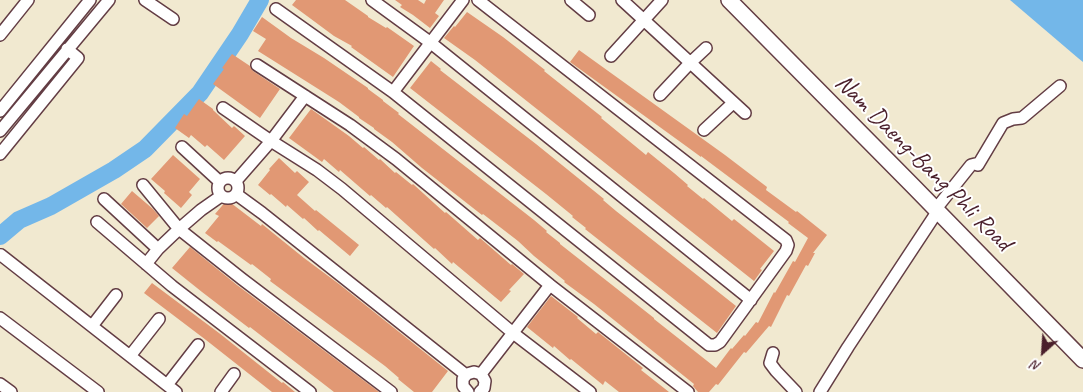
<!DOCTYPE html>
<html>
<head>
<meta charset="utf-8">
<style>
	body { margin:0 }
	#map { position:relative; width:1083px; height:392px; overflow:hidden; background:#f1e9d0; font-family:Caveat,sans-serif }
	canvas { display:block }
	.north { position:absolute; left:1018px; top:327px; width:50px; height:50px; -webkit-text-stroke:4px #fff; paint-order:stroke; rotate:206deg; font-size:14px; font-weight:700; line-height:20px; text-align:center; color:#4a1f2b }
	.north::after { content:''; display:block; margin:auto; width:18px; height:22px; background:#4a1f2b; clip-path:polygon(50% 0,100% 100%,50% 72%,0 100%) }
</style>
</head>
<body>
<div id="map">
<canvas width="1083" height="392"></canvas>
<div class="north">N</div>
</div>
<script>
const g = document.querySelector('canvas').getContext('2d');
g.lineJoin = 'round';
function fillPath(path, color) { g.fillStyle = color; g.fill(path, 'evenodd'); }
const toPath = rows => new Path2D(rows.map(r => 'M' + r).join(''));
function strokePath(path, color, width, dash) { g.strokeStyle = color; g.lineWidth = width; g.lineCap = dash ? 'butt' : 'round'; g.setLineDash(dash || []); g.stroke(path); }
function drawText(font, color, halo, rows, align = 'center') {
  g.font = font + ' Caveat,sans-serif'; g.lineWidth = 4; g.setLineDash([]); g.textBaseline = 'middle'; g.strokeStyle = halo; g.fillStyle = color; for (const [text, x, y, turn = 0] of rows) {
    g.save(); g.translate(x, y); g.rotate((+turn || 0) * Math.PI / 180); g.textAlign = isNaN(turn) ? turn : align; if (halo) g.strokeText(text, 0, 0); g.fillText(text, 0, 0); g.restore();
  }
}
fillPath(toPath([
	[1010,0,1083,0,1083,62,1078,58]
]), '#73b7e9');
strokePath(toPath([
	[0,236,19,220,51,206,114,170,145,149,200,93,240,34,260,0]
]), '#73b7e9', 18);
fillPath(toPath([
	[296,0,345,0,368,16,368,17,386,28,387,27,414,46,393,77,351,47,352,46,334,36,307,16,292,5],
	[395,0,418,0,424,4,426,0,444,0,435,13,439,16,430,28,413,15,400,7,402,5],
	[467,12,503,37,545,70,544,71,602,117,601,118,646,155,648,152,674,173,688,185,687,186,703,199,704,198,732,221,734,219,774,251,760,269,762,270,754,281,475,60,444,38,454,26,455,27],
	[262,17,291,38,324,58,368,88,368,89,383,100,383,101,399,113,398,114,534,220,547,231,546,232,560,243,560,244,654,318,654,319,716,368,731,348,732,349,744,335,745,336,756,322,758,323,774,292,775,293,793,261,795,262,808,238,788,223,789,222,701,156,701,157,686,146,570,62,579,50,725,155,767,187,766,190,796,212,797,211,827,235,813,253,815,253,808,266,806,265,789,296,787,295,771,327,769,326,746,353,744,352,718,385,716,384,709,392,698,392,693,386,694,384,594,304,564,282,565,281,534,256,518,241,483,214,482,215,422,168,392,142,374,129,374,128,359,118,359,117,339,102,258,51,266,39,253,31],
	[232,54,250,66,253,71,280,89,260,118,213,84,224,69,222,68],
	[431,61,441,69,440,70,536,144,604,199,603,200,616,211,736,306,717,333,585,229,586,228,572,217,573,216,546,194,410,88],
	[199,99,213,109,213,110,232,128,234,126,245,136,224,160,207,145,205,147,191,135,189,138,175,128,184,114,187,116],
	[311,109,349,136,363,148,364,147,379,160,380,159,395,173,396,172,412,185,413,184,445,213,446,212,478,240,480,238,511,265,512,264,524,274,509,290,511,291,501,302,453,262,452,264,435,248,434,249,387,207,386,208,371,195,370,196,340,170,339,172,324,159,322,162,289,138],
	[173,155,200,179,189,192,192,195,181,208,164,193,165,191,151,179],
	[279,158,295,173,297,171,309,182,297,195,315,211,316,210,359,245,350,256,319,230,318,231,304,218,303,219,287,205,286,207,271,194,270,195,258,185,270,170,269,169],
	[132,191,153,209,159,216,147,228,121,204],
	[227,200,261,226,262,224,273,233,304,258,339,284,448,371,432,392,414,392,398,379,399,378,385,366,270,281,271,279,252,264,251,265,218,241,217,242,205,233,219,216,215,214],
	[190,247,237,285,379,392,334,392,250,327,249,328,202,292,172,268],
	[152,283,219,333,282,383,283,382,295,392,272,392,206,340,144,293],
	[551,296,578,317,577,318,596,334,598,332,643,368,641,370,669,392,619,392,605,381,603,385,571,359,570,360,554,346,553,348,527,327]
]), '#e19874');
const minor = toPath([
	[145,0,173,19],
	[372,0,431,43,751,300],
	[571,0,589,15],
	[622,0,745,113],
	[276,9,393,92,709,345,715,345,720,342,786,251,788,245,786,240,478,0],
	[0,35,28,0],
	[611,56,662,0],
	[257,65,350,125,396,159,550,285,688,392],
	[393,92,463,0],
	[660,95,690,63,706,48],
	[223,108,271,141,317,170,342,189,513,333,590,392],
	[0,111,90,0],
	[704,130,733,103],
	[0,131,109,0],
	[182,147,220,182],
	[0,154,78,58,67,49],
	'218 188a10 10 0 1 1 20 0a10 10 0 1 1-20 0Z',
	[236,181,271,141,305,96],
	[143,185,179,229,242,279,391,392],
	[236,194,262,213,466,375],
	[104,199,158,249],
	[935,210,971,165,975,164,978,165,1003,123,1013,119,1022,118,1060,86],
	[97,222,172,286,310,392],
	[0,256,1,255,176,392],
	[146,264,158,249,179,229,201,210,221,196],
	[0,318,98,392],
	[92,326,116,295],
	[773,353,770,363,776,371,796,392],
	[130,356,159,319],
	[481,374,550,285],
	[0,384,11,392],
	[167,385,198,345],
	[221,392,234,374],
	[468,392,463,386,463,379,467,374,474,372,481,374,485,381,484,388,480,392],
	[820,392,848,347,937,212]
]);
const major = toPath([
	[729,0,913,186,1083,360]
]);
strokePath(minor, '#633d44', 14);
strokePath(major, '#633d44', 18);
strokePath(minor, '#fff', 11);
strokePath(major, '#fff', 15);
drawText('25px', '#4a1f2b', '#fff', [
	["Nam Daeng-Bang Phli Road",923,163,45]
]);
</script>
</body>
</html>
